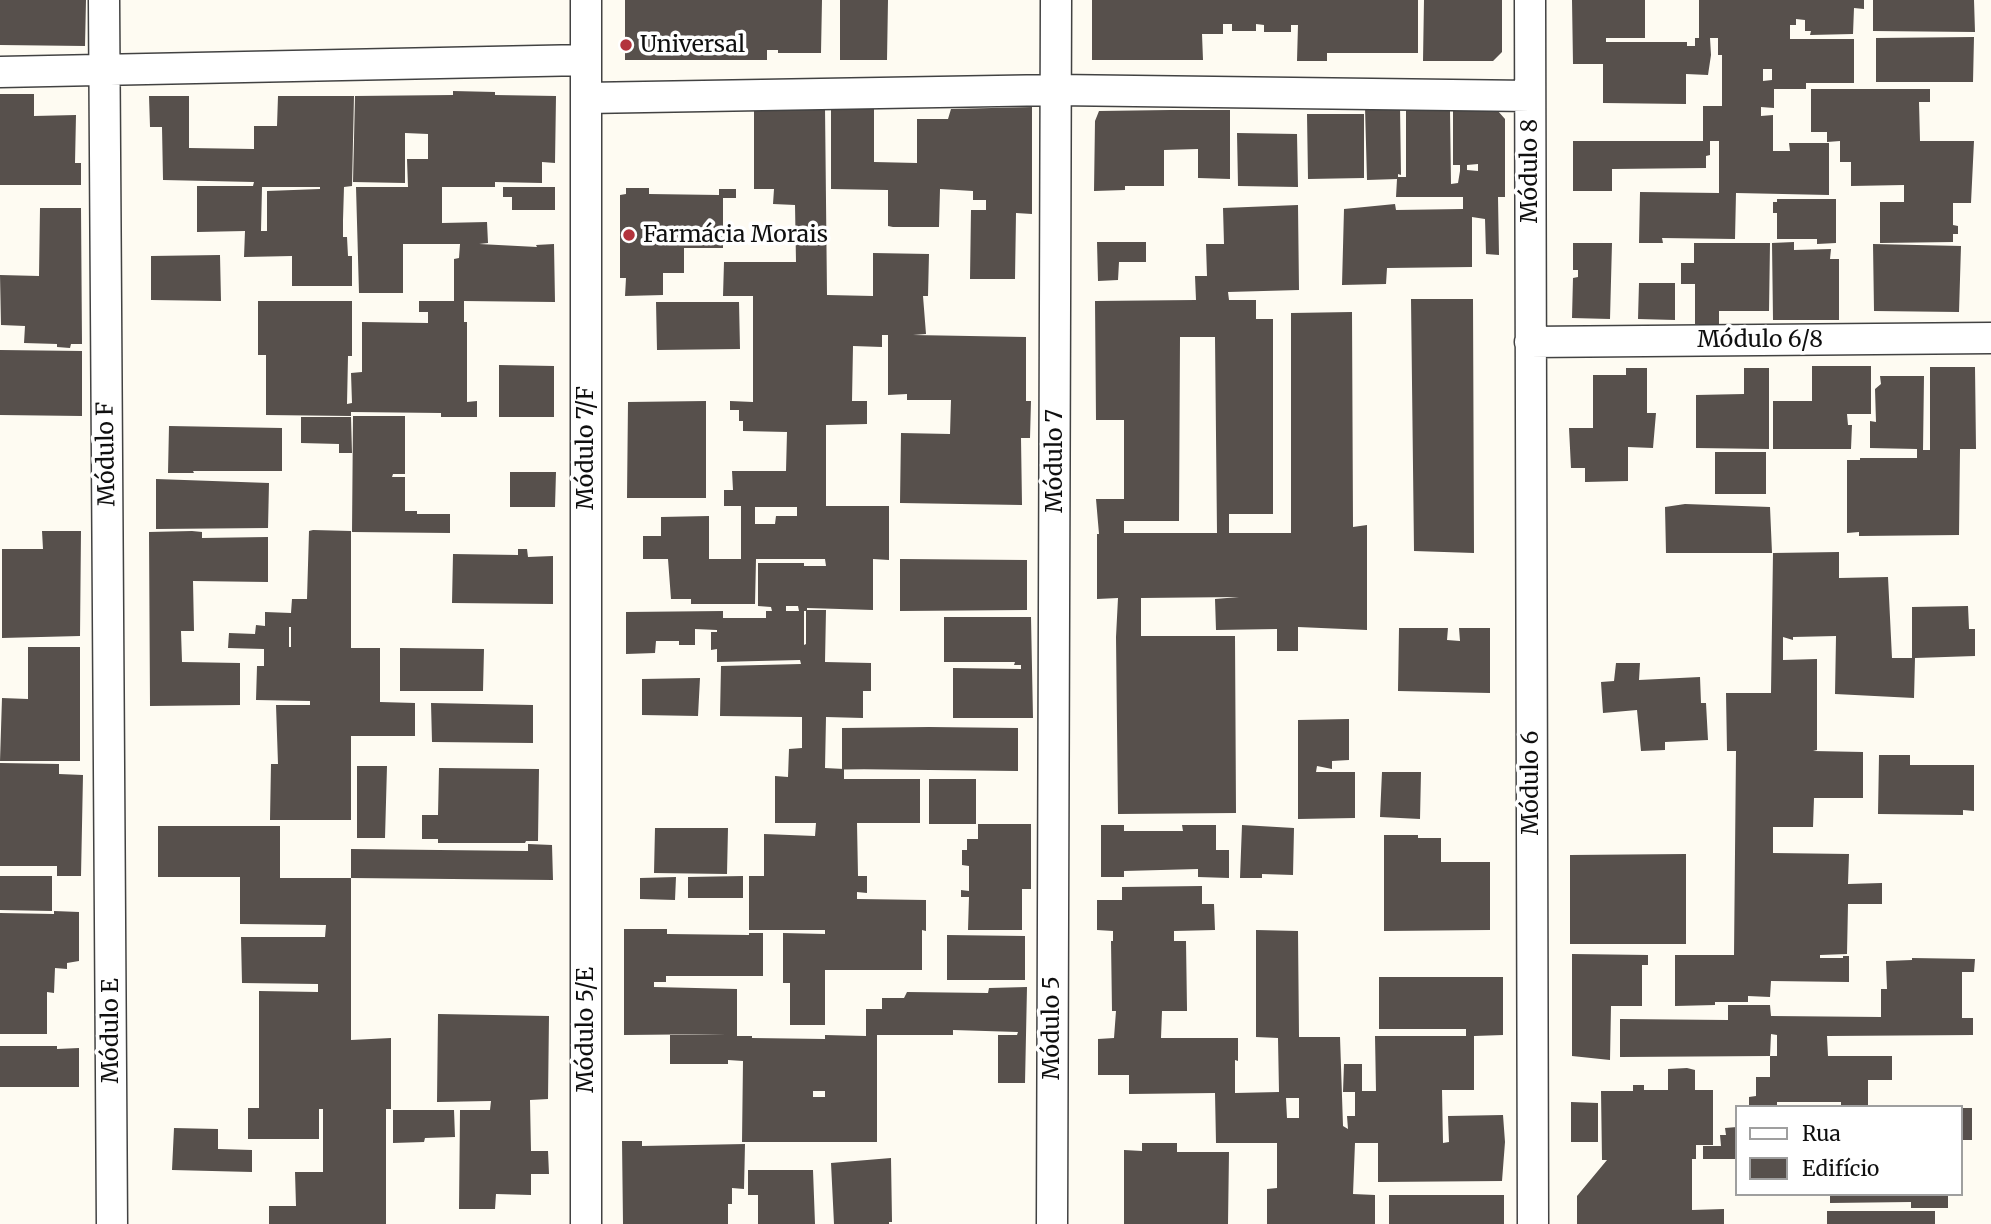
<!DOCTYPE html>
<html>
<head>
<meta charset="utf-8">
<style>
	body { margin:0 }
	#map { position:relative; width:1991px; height:1224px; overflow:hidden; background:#fefbf2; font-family:Merriweather,serif }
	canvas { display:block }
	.legend { position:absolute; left:1735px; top:1105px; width:228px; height:91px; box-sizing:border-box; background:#fff; border:2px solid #9f9f9f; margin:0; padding:9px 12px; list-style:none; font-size:21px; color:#0f0f0f }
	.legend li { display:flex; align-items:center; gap:14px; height:35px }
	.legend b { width:35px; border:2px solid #9f9f9f }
</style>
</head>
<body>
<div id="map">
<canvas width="1991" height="1224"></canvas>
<ul class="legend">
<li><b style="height:9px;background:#fff"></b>Rua</li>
<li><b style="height:19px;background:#57504c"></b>Edifício</li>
</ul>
</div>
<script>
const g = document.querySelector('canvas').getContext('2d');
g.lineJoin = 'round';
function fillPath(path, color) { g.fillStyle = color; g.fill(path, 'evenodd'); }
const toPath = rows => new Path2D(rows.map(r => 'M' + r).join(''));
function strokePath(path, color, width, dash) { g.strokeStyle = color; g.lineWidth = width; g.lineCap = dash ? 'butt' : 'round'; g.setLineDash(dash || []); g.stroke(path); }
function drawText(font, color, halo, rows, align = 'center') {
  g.font = font + ' Merriweather,serif'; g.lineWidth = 7; g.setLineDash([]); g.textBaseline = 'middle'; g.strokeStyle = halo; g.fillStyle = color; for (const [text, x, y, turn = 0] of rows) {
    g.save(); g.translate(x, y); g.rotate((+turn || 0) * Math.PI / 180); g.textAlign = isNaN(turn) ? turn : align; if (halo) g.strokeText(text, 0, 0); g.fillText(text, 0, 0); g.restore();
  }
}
fillPath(toPath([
	[0,0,86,0,85,46,0,45],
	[625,0,822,0,821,53,778,53,778,50,767,50,767,60,625,60],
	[840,0,888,0,887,60,840,60],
	[1092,0,1418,0,1418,53,1327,53,1327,61,1297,61,1298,25,1291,25,1291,32,1264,32,1264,25,1256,24,1256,31,1232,31,1232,24,1223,24,1223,34,1202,34,1203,60,1092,60],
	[1424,0,1502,0,1502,52,1493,61,1423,61],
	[1572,0,1645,0,1645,38,1606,38,1606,42,1687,42,1687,46,1695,46,1695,38,1699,38,1699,0,1864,0,1864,9,1854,8,1853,34,1810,35,1811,31,1805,31,1805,20,1796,19,1796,25,1790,25,1790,39,1854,39,1854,83,1806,83,1806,89,1774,89,1774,108,1761,107,1761,116,1773,115,1773,151,1790,151,1789,143,1829,143,1829,195,1736,193,1735,239,1662,238,1663,243,1639,243,1640,192,1719,193,1719,141,1710,141,1710,155,1706,156,1706,168,1612,169,1612,191,1573,191,1573,141,1703,141,1703,106,1722,106,1722,55,1718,55,1718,38,1710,38,1711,55,1708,75,1686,74,1686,104,1603,103,1603,64,1573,64],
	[1763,69,1772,69,1772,80,1763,81],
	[1873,0,1974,0,1975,32,1873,31],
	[1974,37,1973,82,1876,82,1876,38],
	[1811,89,1930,89,1930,102,1919,102,1920,141,1974,141,1971,203,1953,203,1953,225,1958,226,1958,234,1953,234,1953,242,1880,243,1880,202,1904,202,1904,185,1851,186,1851,162,1840,162,1840,141,1827,142,1827,132,1811,132],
	[453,91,495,92,495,95,556,96,555,163,542,162,542,183,495,182,495,187,442,187,442,223,487,222,488,243,479,244,537,247,536,245,554,244,555,302,464,301,464,322,467,322,467,402,477,401,477,417,441,417,441,413,351,412,351,416,266,415,266,355,258,355,258,301,352,301,352,356,348,356,347,404,352,403,351,373,362,372,362,322,428,323,428,312,419,312,419,301,454,301,454,259,459,258,460,244,403,244,403,293,359,293,356,187,408,187,407,159,428,159,428,134,405,133,405,183,353,182,355,96,453,95],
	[0,94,34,94,34,116,76,115,75,163,81,163,81,185,0,185],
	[149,96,189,96,189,148,254,149,254,126,277,126,278,96,354,96,352,186,344,187,343,220,343,237,347,237,348,256,352,256,352,286,292,286,292,256,244,257,245,231,197,232,197,186,253,186,254,182,163,180,162,127,150,127],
	[262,187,320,187,320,189,267,191,267,231,261,231],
	[1400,106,1401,175,1398,174,1398,177,1406,177,1406,109,1450,110,1451,184,1458,183,1460,171,1460,165,1453,165,1453,111,1497,110,1505,119,1505,197,1498,197,1499,255,1486,254,1485,219,1472,217,1472,267,1387,268,1386,284,1342,285,1344,209,1395,204,1396,210,1463,209,1463,197,1396,197,1397,179,1367,180,1365,107],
	[1478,164,1478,171,1467,170,1467,165],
	[779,107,825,107,827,295,873,296,873,253,929,254,928,296,923,296,926,334,913,335,1026,337,1026,401,1031,401,1030,438,1021,438,1022,505,900,503,901,433,950,434,951,400,907,400,907,394,888,395,888,335,882,335,882,347,853,346,852,401,867,401,867,424,826,425,826,506,889,506,889,560,873,559,873,610,807,608,807,610,826,610,825,662,871,663,871,691,863,691,863,718,826,717,825,768,844,769,844,779,920,779,920,823,857,823,858,876,867,876,867,893,857,892,857,899,926,900,926,931,922,930,922,970,825,970,825,1025,790,1025,790,983,783,983,783,933,825,934,825,930,749,930,749,876,764,876,764,834,815,836,816,823,775,823,775,776,788,777,789,749,802,748,802,717,720,716,721,666,801,664,800,660,717,662,717,649,711,650,711,632,717,632,717,630,695,629,695,645,679,645,679,641,656,641,655,653,626,654,626,612,723,611,723,618,766,618,766,611,772,611,771,607,758,606,758,563,804,563,804,566,826,566,825,559,756,559,755,604,691,604,691,599,671,599,668,559,643,559,643,536,661,536,661,517,709,516,709,559,741,559,741,506,724,506,724,490,733,490,732,471,786,471,787,432,743,431,743,421,739,421,739,410,730,410,730,401,753,402,753,296,723,296,724,262,796,262,795,205,773,204,774,189,754,189,754,111,778,110],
	[755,507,797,507,797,516,776,516,775,524,755,524],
	[786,606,798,606,799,611,786,611],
	[804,611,806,611,806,644,804,645],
	[1032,107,1032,214,1016,213,1015,279,970,279,971,210,986,210,986,200,973,200,973,191,940,189,939,227,893,227,888,226,888,190,831,189,831,109,874,109,874,162,917,163,917,119,948,119,951,109],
	[1170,110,1230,110,1230,179,1198,178,1198,149,1164,150,1164,186,1125,186,1125,190,1094,191,1095,121,1099,111],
	[1307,114,1364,114,1364,178,1308,179],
	[1237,133,1297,134,1298,187,1238,186],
	[503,187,555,187,555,210,512,210,512,197,503,197],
	[626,188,649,188,649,194,719,195,719,189,736,189,736,198,723,198,723,248,684,248,684,273,663,273,663,295,625,296,626,278,620,278,620,195,626,194],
	[1777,199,1836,199,1836,243,1817,244,1817,239,1777,239,1777,213,1773,213,1773,202,1777,202],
	[1298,205,1299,290,1228,292,1229,300,1256,300,1256,319,1273,319,1273,514,1229,514,1229,533,1291,533,1291,313,1352,312,1353,527,1367,525,1367,630,1298,627,1298,651,1277,651,1277,629,1216,630,1215,599,1239,597,1141,598,1141,636,1235,636,1236,813,1118,814,1116,637,1118,598,1097,599,1097,534,1099,534,1096,499,1124,499,1124,420,1096,420,1095,301,1196,300,1195,276,1207,276,1206,244,1224,244,1223,208],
	[1180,337,1215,337,1217,533,1124,533,1124,521,1179,521],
	[40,208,81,208,82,344,71,344,70,348,57,347,57,344,24,343,25,326,1,325,0,275,39,276],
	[1097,242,1146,242,1146,262,1119,262,1118,280,1098,281],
	[1794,242,1794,250,1831,249,1830,259,1839,259,1839,320,1773,320,1772,243],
	[1573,243,1612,243,1610,319,1572,318,1573,278,1578,277,1578,270,1573,270],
	[1694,243,1770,243,1769,311,1719,311,1719,324,1695,324,1695,284,1681,284,1681,263,1694,263],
	[1873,244,1961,246,1959,312,1874,311],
	[220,255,221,301,151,300,151,256],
	[1639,283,1675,283,1675,320,1638,319],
	[1411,299,1473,299,1474,553,1414,551],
	[656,302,739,302,740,349,657,350],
	[0,350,82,351,82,416,0,415],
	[499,365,554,366,554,417,499,417],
	[1812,366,1871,366,1871,414,1847,414,1848,425,1852,425,1851,449,1773,449,1773,401,1812,401],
	[1930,367,1975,367,1976,449,1960,449,1959,535,1859,536,1859,532,1847,533,1847,460,1860,460,1860,458,1917,458,1917,449,1870,448,1870,421,1876,422,1875,389,1881,384,1880,376,1924,376,1923,450,1930,450],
	[1626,368,1647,368,1647,413,1656,413,1653,448,1628,447,1628,481,1585,482,1585,468,1571,468,1569,428,1593,428,1593,375,1626,375],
	[1744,368,1769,368,1769,449,1696,448,1696,395,1744,394],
	[706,401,706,498,627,498,628,402],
	[353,416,405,416,405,474,393,474,392,477,405,477,405,511,417,511,417,514,450,514,450,533,352,532],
	[301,417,351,417,352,453,339,453,339,444,301,443],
	[169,426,282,428,282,471,193,471,194,473,168,473],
	[1715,452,1766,452,1766,494,1715,494],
	[510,472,556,472,555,507,510,507],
	[156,479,269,483,268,528,156,529],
	[1685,504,1770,507,1772,553,1666,553,1665,507],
	[313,530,351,531,351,648,380,648,380,702,415,703,415,736,351,736,351,820,270,820,271,764,278,764,276,705,310,705,310,701,256,700,257,666,264,666,264,649,228,648,229,633,255,634,256,625,265,626,265,612,291,613,292,599,307,599,309,531],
	[289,627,291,627,291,647,289,647],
	[42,531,81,531,80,636,2,638,2,549,43,549],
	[192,531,202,532,202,538,268,537,268,582,193,581,194,631,181,631,182,662,240,663,240,705,150,706,149,532],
	[518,549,527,549,528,557,553,556,553,604,452,603,453,554,518,555],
	[1839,552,1839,578,1888,577,1892,658,1912,658,1912,607,1968,606,1969,629,1975,629,1975,656,1915,658,1914,698,1835,694,1836,636,1793,637,1793,640,1783,637,1783,660,1817,659,1817,750,1813,751,1863,752,1863,798,1814,798,1813,827,1773,827,1773,853,1849,854,1848,884,1882,883,1882,904,1848,904,1847,954,1820,955,1820,958,1843,958,1843,956,1849,956,1849,982,1771,981,1770,997,1748,996,1748,1002,1715,1002,1715,1005,1675,1006,1675,955,1734,955,1736,751,1727,751,1726,693,1771,693,1773,553],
	[900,559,1027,560,1027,610,900,611],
	[944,617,1031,617,1033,718,953,718,953,668,1021,669,1021,665,1014,665,1015,662,944,662],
	[1399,628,1448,628,1447,640,1460,641,1459,628,1490,628,1490,693,1398,691],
	[28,647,80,647,80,761,0,761,2,698,28,699],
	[400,648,484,649,483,691,400,691],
	[1616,663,1640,663,1639,680,1700,677,1701,703,1706,703,1708,740,1665,742,1665,750,1641,751,1637,710,1603,713,1601,682,1614,681],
	[700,678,698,716,642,715,642,679],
	[431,703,533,705,533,743,432,742],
	[1349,719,1349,760,1332,761,1332,769,1317,766,1316,772,1355,772,1355,818,1298,819,1298,720],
	[929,727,1018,728,1018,771,842,769,842,728],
	[1879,755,1910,755,1910,765,1974,765,1974,811,1963,810,1963,815,1878,814],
	[0,763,59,764,59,774,83,775,81,876,57,876,57,866,0,866],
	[357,766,387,766,385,838,357,838],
	[439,768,539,769,538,841,526,841,525,843,438,843,438,839,422,839,422,815,438,815],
	[1382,772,1421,772,1420,819,1380,817],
	[929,779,976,779,976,824,929,824],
	[978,824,1031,824,1031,889,1022,889,1022,930,968,930,969,897,961,897,961,890,969,891,969,866,962,865,962,850,967,850,967,839,978,839],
	[1101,825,1124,825,1124,831,1183,831,1182,825,1216,825,1216,850,1229,850,1229,878,1198,877,1198,869,1124,871,1124,877,1101,877],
	[1242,825,1294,828,1293,875,1262,874,1262,878,1240,878],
	[158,826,280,826,280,878,351,878,351,849,528,851,528,844,552,845,553,880,351,878,351,1040,391,1038,391,1109,386,1109,386,1224,269,1224,269,1206,296,1206,295,1172,323,1172,323,1109,319,1109,319,1139,248,1139,248,1108,259,1108,259,991,318,992,318,984,242,983,241,937,325,937,326,925,240,924,240,877,158,877],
	[655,828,728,828,727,874,654,873],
	[1384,835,1418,835,1418,838,1441,838,1441,862,1490,862,1490,930,1384,931],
	[1686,854,1686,944,1570,944,1570,855],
	[0,876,52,876,52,911,0,910],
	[743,876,743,898,688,898,688,877],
	[676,877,675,900,640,899,640,878],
	[1202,886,1202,904,1214,904,1215,930,1174,931,1174,941,1186,941,1187,1009,1187,1011,1162,1011,1161,1038,1238,1038,1238,1061,1235,1060,1235,1093,1279,1092,1278,1038,1256,1037,1256,930,1298,931,1299,1037,1340,1037,1343,1126,1348,1129,1347,1116,1355,1116,1355,1092,1343,1092,1344,1064,1362,1064,1362,1091,1376,1091,1375,1036,1466,1036,1466,1029,1379,1029,1379,977,1503,977,1503,1035,1474,1036,1474,1090,1442,1090,1443,1143,1449,1142,1448,1116,1503,1115,1505,1142,1502,1181,1378,1182,1378,1143,1355,1143,1353,1194,1375,1195,1375,1224,1267,1224,1267,1189,1277,1188,1277,1143,1216,1143,1215,1093,1129,1094,1129,1075,1098,1075,1098,1039,1114,1038,1116,1011,1112,1011,1111,941,1113,941,1113,931,1097,930,1097,900,1122,900,1122,887],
	[1286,1098,1299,1098,1299,1118,1287,1118],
	[54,911,79,912,79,961,67,963,67,969,55,968,54,993,47,992,47,1034,0,1034,0,913,54,914],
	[624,929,667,929,667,934,749,935,749,933,763,933,763,976,666,976,666,982,654,982,654,987,737,989,737,1036,752,1036,752,1038,825,1039,825,1035,866,1036,866,1009,882,1009,882,998,904,998,907,992,988,993,989,988,1027,987,1025,1083,998,1083,998,1035,1017,1035,1018,1032,953,1030,953,1035,877,1035,877,1142,742,1142,743,1061,728,1060,728,1064,670,1064,670,1035,726,1034,624,1035],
	[813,1091,825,1091,825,1097,813,1097],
	[947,935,1025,936,1025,980,947,980],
	[1572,954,1648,955,1648,965,1642,965,1642,1006,1611,1006,1610,1060,1572,1056],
	[1912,958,1975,959,1974,972,1962,972,1962,1018,1973,1018,1973,1035,1827,1036,1828,1056,1892,1056,1892,1080,1868,1080,1868,1107,1841,1107,1841,1102,1777,1102,1777,1107,1749,1107,1749,1097,1756,1096,1756,1077,1770,1077,1770,1056,1777,1056,1777,1035,1771,1034,1770,1056,1620,1057,1620,1019,1728,1020,1728,1005,1770,1005,1771,1016,1881,1017,1881,989,1887,989,1886,961,1912,960],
	[438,1014,549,1016,548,1099,530,1100,531,1151,548,1151,549,1174,531,1174,531,1195,496,1194,495,1209,459,1209,460,1110,490,1110,491,1101,437,1102],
	[0,1046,57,1046,57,1049,79,1048,79,1087,0,1087],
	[1687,1068,1695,1070,1695,1090,1713,1090,1713,1145,1696,1145,1696,1159,1692,1159,1692,1210,1724,1209,1724,1224,1577,1224,1577,1196,1607,1160,1602,1160,1601,1091,1633,1091,1633,1085,1644,1085,1644,1090,1668,1090,1668,1069],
	[1571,1102,1598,1103,1598,1142,1571,1142],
	[1961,1108,1972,1108,1972,1140,1961,1140],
	[393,1110,454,1110,455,1137,425,1138,424,1142,393,1143],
	[1737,1127,1737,1159,1703,1159,1703,1146,1721,1146,1720,1135,1726,1135,1725,1128],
	[174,1128,218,1129,218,1149,252,1150,252,1172,172,1170],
	[622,1141,642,1141,642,1146,745,1144,744,1189,732,1188,732,1204,728,1204,728,1224,623,1224],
	[1142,1143,1177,1143,1177,1152,1229,1152,1228,1224,1124,1224,1124,1150,1142,1151],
	[891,1158,892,1222,889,1222,889,1224,834,1224,831,1163],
	[748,1170,813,1170,815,1224,758,1224,758,1195,748,1195],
	[1830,1194,1948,1194,1948,1208,1911,1208,1911,1202,1830,1203],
	[1389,1195,1504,1195,1504,1224,1389,1224],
	[1827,1211,1935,1211,1935,1224,1827,1224]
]), '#57504c');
const street = toPath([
	[104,0,112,1224],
	[586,0,586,1224],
	[1530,0,1533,1224],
	[0,72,586,60],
	[586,98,1056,90,1530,96],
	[1530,342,1991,338],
	[1052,1224,1056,0]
]);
strokePath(street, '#424242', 33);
strokePath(street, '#fff', 30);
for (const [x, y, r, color] of [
	[626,45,7,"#b3333c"],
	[629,235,7,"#b3333c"]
]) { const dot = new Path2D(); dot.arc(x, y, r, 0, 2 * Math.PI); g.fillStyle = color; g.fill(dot); strokePath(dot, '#fff', 2.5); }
drawText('23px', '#0f0f0f', '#fff', [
	["Universal",640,45],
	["Farmácia Morais",643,235]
], 'left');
drawText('23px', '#0f0f0f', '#fff', [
	["Módulo 8",1530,171,-90],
	["Módulo 6/8",1760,340],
	["Módulo 7/F",586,448,-90],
	["Módulo F",107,454,-91],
	["Módulo 7",1055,461,-90],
	["Módulo 6",1531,783,-90],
	["Módulo 5",1052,1028,-90],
	["Módulo 5/E",586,1030,-90],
	["Módulo E",111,1031,-90]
]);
</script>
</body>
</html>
